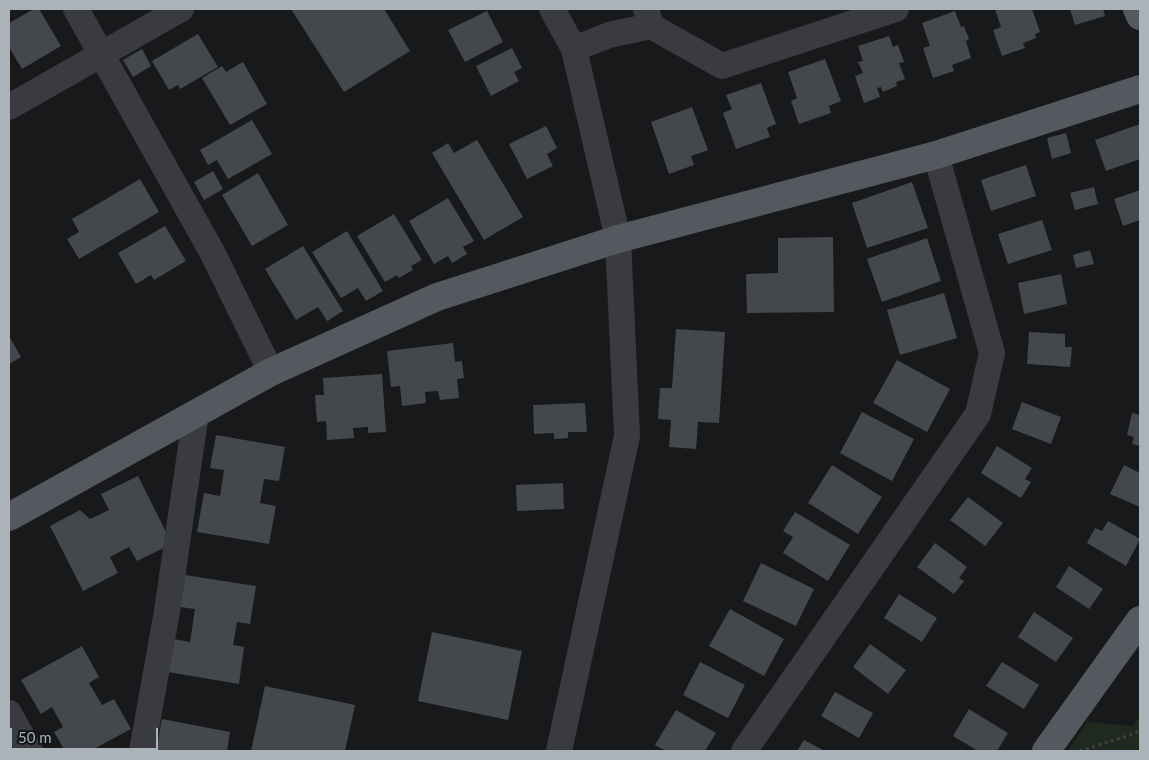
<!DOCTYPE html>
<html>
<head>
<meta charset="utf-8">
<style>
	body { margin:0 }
	#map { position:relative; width:1149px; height:760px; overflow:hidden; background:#18191b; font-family:Lato,sans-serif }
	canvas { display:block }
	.frame { position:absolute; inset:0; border:10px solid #aab2ba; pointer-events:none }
	.scale { position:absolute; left:10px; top:728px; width:148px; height:22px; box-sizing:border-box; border:2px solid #aab2ba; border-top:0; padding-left:6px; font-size:15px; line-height:18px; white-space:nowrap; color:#aab2ba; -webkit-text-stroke:4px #131416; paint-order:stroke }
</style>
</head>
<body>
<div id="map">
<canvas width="1149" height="760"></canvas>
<div class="frame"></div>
<div class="scale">50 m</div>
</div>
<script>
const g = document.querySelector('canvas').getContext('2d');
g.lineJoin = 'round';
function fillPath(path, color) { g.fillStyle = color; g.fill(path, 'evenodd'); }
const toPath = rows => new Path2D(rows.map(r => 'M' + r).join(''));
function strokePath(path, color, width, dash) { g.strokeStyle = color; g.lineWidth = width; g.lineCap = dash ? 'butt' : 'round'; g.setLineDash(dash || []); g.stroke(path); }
fillPath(toPath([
	[1140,716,1140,751,1068,751,1087,722,1133,726]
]), '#202920');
fillPath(toPath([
	[34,9,39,9,61,46,22,69,9,47,9,23],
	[291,9,384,9,410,51,344,92],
	[995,9,1032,9,1040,32,1035,34,1036,38,1023,43,1025,48,1002,56,993,30,1001,27],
	[1070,9,1103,9,1105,16,1075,25],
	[487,11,503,42,465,62,448,30],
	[955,11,961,27,964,26,969,39,966,41,971,58,952,65,954,71,933,78,923,48,930,46,922,23],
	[198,34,218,67,180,89,178,85,169,90,152,61],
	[889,36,893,47,898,45,904,62,899,63,905,79,896,82,897,86,883,92,881,87,877,88,880,97,864,103,855,76,863,73,858,62,863,61,858,46],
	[512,48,522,68,514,72,519,81,491,96,476,66],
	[142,49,151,66,133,77,123,60],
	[825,59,841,101,829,106,831,113,799,124,791,101,797,98,788,72],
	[243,62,267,104,230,125,202,78,222,66,226,72],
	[761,83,776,124,767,128,770,137,736,149,723,113,732,109,726,95],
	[692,107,708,150,691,156,694,165,669,174,651,122],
	[252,120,272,154,228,179,217,160,208,165,200,150],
	[1140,124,1140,159,1106,171,1095,140],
	[546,126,557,148,547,154,553,166,527,179,509,144],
	[1066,133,1071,153,1052,159,1047,138],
	[477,140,523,217,484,240,432,153,448,143,454,153],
	[1026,165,1036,196,991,211,981,180],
	[213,171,223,189,204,200,194,182],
	[258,173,288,225,252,246,222,195],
	[140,179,159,212,79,259,67,239,79,232,72,219],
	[912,182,928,228,867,248,852,203],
	[1094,187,1098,204,1075,210,1070,193],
	[1140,190,1140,220,1123,226,1114,199],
	[448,198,474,241,463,247,467,254,452,263,448,256,434,264,409,221],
	[394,214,422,260,411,266,413,270,399,278,397,275,385,282,357,236],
	[1042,220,1052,250,1008,264,998,234],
	[165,226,186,261,154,280,151,275,136,284,118,253],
	[347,231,383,291,366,301,358,288,341,298,312,252],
	[833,237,834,312,747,313,746,274,778,273,778,238],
	[927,238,941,281,882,302,867,259],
	[303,246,343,311,327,321,318,307,296,320,265,269],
	[1090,250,1094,264,1076,268,1073,255],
	[1061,274,1067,304,1024,314,1018,283],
	[944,293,957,338,900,355,887,310],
	[676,329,725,332,719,423,698,422,696,449,669,447,671,420,658,419,660,388,672,388],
	[1029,332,1065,334,1065,347,1072,347,1070,367,1027,364],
	[9,336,21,357,9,364],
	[453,343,455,362,462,361,464,378,457,379,459,398,440,400,438,391,425,392,426,403,402,406,400,386,391,387,387,351],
	[897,360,950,389,927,432,873,403],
	[382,374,386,432,368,433,368,427,353,428,354,438,327,440,326,421,317,422,315,395,324,395,323,378],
	[1022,402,1061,417,1051,444,1012,429],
	[585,403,587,432,568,432,568,438,554,439,554,433,534,434,533,405],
	[862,412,914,439,892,481,840,453],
	[1132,413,1140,415,1140,446,1132,444,1134,437,1127,435],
	[216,435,285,447,279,481,264,479,260,503,276,506,269,544,197,532,204,493,220,496,224,470,210,468],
	[997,446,1032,468,1025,479,1031,482,1021,498,981,473],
	[832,465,882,497,858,534,808,503],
	[1124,465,1140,473,1140,507,1110,494],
	[138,476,172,544,137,561,129,547,110,557,118,573,83,591,50,526,80,510,90,519,109,510,101,494],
	[563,483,564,509,517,511,516,485],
	[968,497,1003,523,985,546,950,520],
	[795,512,850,545,828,581,783,553,793,537,783,531],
	[1108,521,1140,539,1126,566,1087,543,1095,528,1102,531],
	[935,543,967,567,959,578,964,581,954,594,917,567],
	[761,563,814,589,796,626,743,601],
	[1069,566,1103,589,1089,609,1056,587],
	[185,575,256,586,250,624,237,622,233,645,244,647,239,684,168,672,174,639,190,642,195,609,180,607],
	[899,594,937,618,922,642,884,618],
	[730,609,784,639,764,676,709,646],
	[1034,612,1073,638,1056,662,1018,637],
	[432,632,522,651,508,720,418,701],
	[870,644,906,670,888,694,853,667],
	[82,646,99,677,89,683,102,705,114,699,131,729,90,751,65,751,54,732,63,727,52,707,41,714,21,680],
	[700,662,745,685,728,718,683,695],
	[1002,662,1039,685,1024,709,986,686],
	[265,686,355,705,345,751,251,751],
	[835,692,873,713,859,738,821,716],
	[969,709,1008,733,997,751,978,751,953,736],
	[676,710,716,733,705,751,666,751,655,745],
	[162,719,230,732,227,751,156,751],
	[804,740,825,751,797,751]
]), '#44474b');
strokePath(toPath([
	[1080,751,1136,733,1140,727]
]), '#3f4247', 3, [2.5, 4]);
strokePath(toPath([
	[76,9,212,252,271,372],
	[552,9,574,49,618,239,627,436,559,751],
	[646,9,651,26,722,66,896,9],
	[574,49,609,35,651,26],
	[9,107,181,9],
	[9,713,30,751],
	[142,751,167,611,196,413],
	[744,751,978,414,992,353,936,155]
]), '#393b40', 26);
strokePath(toPath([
	[1137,9,1140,16],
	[9,517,271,372,437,297,618,239,936,155,1140,89],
	[1046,751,1140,620]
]), '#55595f', 28);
</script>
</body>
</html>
